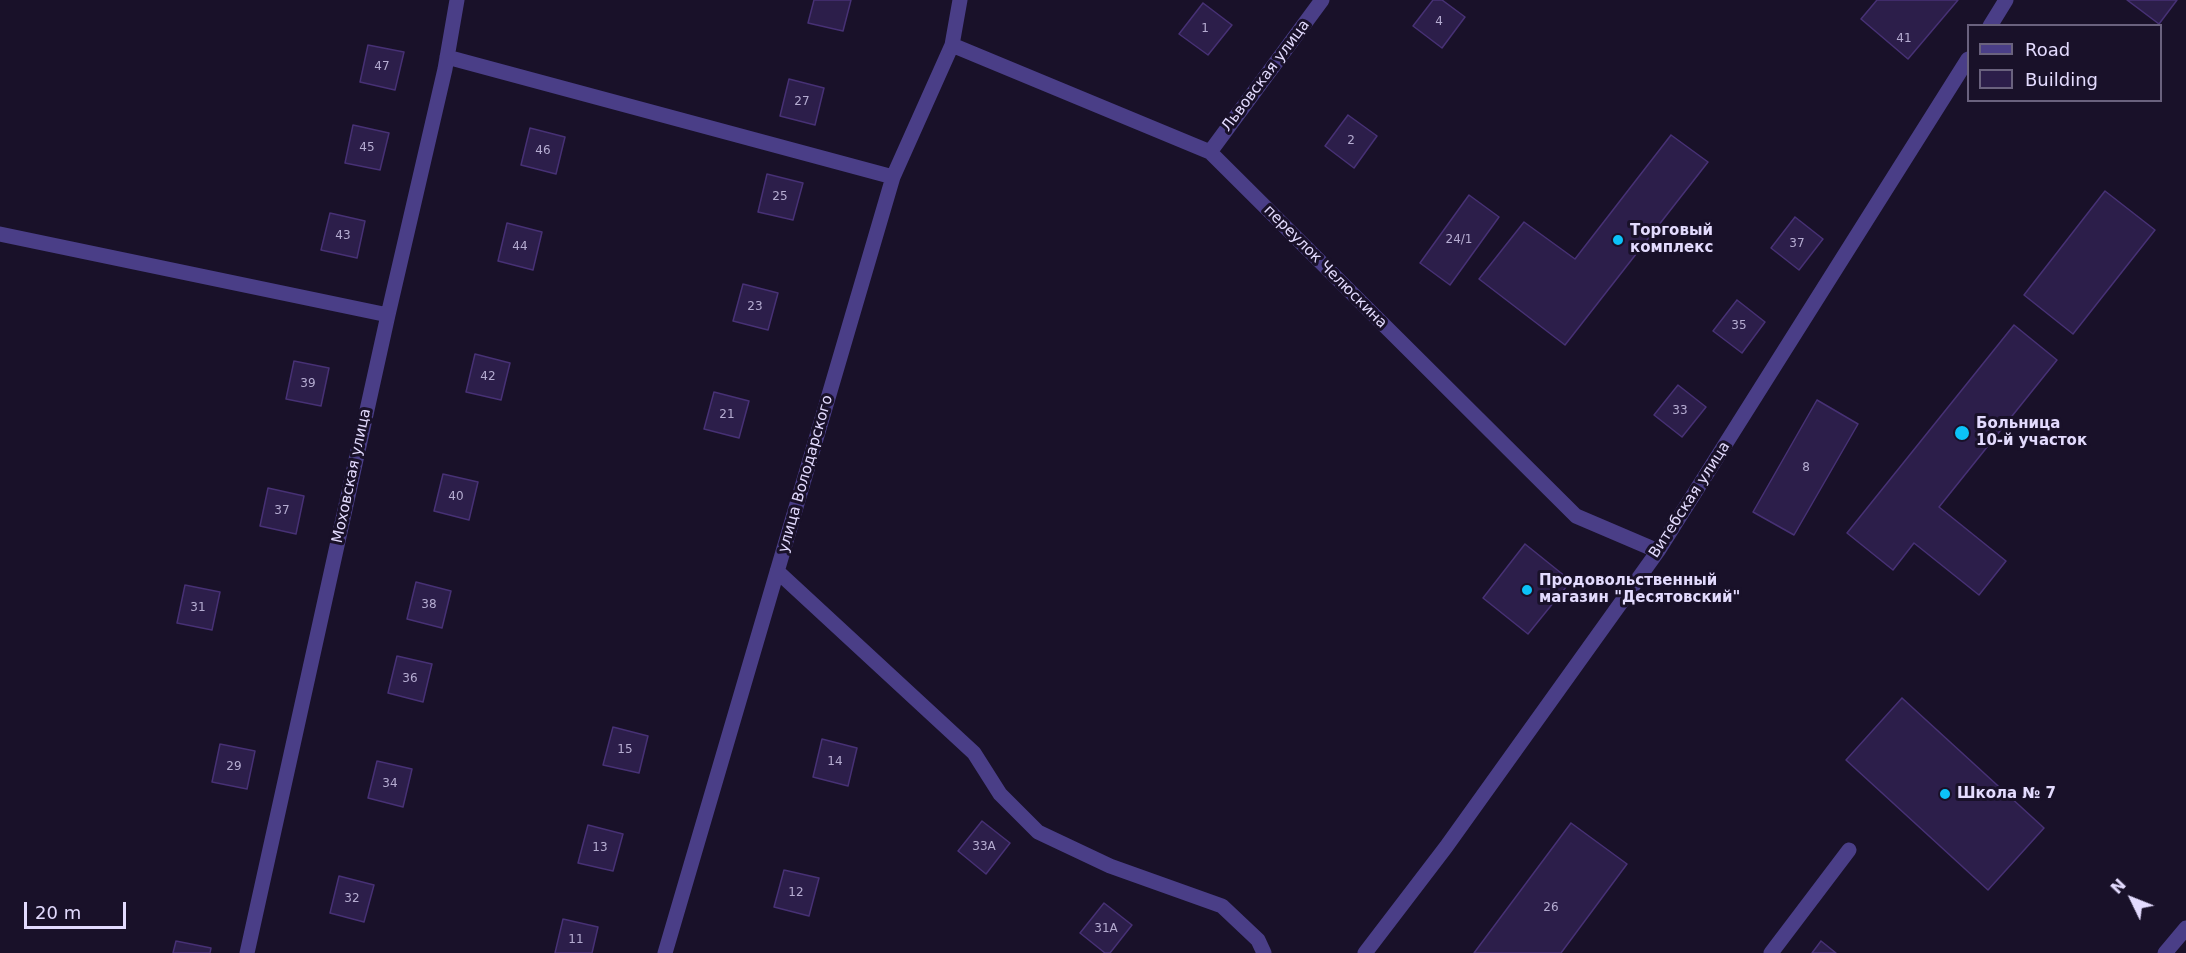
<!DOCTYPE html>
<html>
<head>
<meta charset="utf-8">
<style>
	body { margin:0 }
	#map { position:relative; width:2186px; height:953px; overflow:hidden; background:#191129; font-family:"DejaVu Sans",sans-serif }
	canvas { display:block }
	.legend { position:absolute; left:1967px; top:24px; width:195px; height:78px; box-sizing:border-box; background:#191129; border:2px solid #6a627e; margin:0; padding:8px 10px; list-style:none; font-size:18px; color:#e3dbfe }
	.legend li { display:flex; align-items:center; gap:12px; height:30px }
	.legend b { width:30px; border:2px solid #6a627e }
	.north { position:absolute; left:2102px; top:869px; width:60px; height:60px; -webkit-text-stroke:4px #191129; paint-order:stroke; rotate:313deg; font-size:16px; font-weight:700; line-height:24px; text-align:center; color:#e3dbfe }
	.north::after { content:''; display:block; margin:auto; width:21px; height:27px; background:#e3dbfe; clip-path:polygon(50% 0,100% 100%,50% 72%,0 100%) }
	.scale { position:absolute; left:24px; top:902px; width:102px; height:27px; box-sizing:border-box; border:3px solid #e3dbfe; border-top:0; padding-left:8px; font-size:18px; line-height:21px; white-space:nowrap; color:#e3dbfe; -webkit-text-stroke:4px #191129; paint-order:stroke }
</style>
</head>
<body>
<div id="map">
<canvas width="2186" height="953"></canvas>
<ul class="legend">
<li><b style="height:8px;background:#4a3e87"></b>Road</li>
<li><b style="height:16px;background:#2c1e4a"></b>Building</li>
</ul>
<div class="north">N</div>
<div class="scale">20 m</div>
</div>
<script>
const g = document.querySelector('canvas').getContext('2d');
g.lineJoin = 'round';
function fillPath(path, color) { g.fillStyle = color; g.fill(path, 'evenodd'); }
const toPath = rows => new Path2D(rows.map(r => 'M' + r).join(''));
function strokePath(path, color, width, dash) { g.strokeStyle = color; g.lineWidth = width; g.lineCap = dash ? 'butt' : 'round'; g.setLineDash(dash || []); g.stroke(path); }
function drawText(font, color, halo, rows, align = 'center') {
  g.font = font + ' "DejaVu Sans",sans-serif'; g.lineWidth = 6; g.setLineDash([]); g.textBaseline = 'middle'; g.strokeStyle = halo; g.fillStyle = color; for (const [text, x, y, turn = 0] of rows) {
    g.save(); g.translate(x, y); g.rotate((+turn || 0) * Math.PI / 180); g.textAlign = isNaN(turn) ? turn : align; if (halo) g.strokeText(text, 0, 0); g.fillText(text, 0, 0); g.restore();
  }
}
const building = toPath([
	[814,0,851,0,843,31,808,23,814,0],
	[1433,0,1442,0,1465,17,1442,48,1413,26,1433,0],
	[1877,0,1958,0,1908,59,1861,19,1877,0],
	[2127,0,2177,0,2159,24,2127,0],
	[1203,3,1232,25,1208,55,1179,34,1203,3],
	[368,45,404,52,395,90,360,82,368,45],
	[789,79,824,88,815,125,780,116,789,79],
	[1348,115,1377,136,1354,168,1325,146,1348,115],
	[353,125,389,133,380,170,345,163,353,125],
	[530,128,565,137,556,174,521,165,530,128],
	[1671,135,1708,162,1565,345,1479,279,1524,222,1575,259,1671,135],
	[767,174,803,183,793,220,758,212,767,174],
	[2105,191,2155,230,2073,334,2024,295,2105,191],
	[1469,195,1499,217,1450,285,1420,263,1469,195],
	[330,213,365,221,357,258,321,250,330,213],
	[1795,217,1823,239,1799,270,1771,248,1795,217],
	[507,223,542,232,533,270,498,261,507,223],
	[743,284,778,293,768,330,733,321,743,284],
	[1737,300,1765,322,1742,353,1713,331,1737,300],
	[2014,325,2057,360,1939,507,2006,561,1979,595,1914,543,1893,570,1847,533,2014,325],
	[475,354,510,363,501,400,466,392,475,354],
	[294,361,329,368,321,406,286,399,294,361],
	[1678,385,1706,407,1682,437,1654,415,1678,385],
	[714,392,749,401,739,438,704,429,714,392],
	[1817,400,1858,424,1794,535,1753,512,1817,400],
	[443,474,478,482,469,520,434,511,443,474],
	[268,488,304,496,296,534,260,526,268,488],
	[1525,544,1571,581,1528,634,1483,598,1525,544],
	[416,582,451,591,442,628,407,619,416,582],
	[185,585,220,592,212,630,177,623,185,585],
	[397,656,432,664,423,702,388,693,397,656],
	[1902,698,2044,828,1988,890,1846,760,1902,698],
	[613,727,648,736,639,773,603,765,613,727],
	[822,739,857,748,848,786,813,777,822,739],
	[220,744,255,751,247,789,212,782,220,744],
	[377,761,412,769,403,807,368,798,377,761],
	[982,821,1010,843,986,874,958,851,982,821],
	[1571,823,1627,864,1561,953,1474,953,1571,823],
	[588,825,623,834,613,871,578,863,588,825],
	[784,870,819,878,809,916,774,907,784,870],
	[339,876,374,885,364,922,330,913,339,876],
	[1104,903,1132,925,1110,953,1105,953,1080,933,1104,903],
	[563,919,598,927,592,953,555,953,563,919],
	[176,941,211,948,210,953,173,953,176,941],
	[1821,941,1836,953,1812,953,1821,941]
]);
fillPath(building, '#2c1e4a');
strokePath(building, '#473175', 1.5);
strokePath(toPath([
	[1990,26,2006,0],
	[952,45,1210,152,1576,516,1658,551],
	[447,57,893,177],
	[1210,152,1322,0],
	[0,234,388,315],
	[777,571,974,753,1000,794,1038,832,1110,866,1222,906,1258,940,1264,953],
	[247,953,388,315,445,69,457,0],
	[665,953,893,177,952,45,960,0],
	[1365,953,1446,847,1658,551,1968,59],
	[1771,953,1849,850],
	[2165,953,2186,928]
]), '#4a3e87', 15);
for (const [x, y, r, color] of [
	[1618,240,6,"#0cc2f8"],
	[1962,433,8,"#0cc2f8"],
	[1527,590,6,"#0cc2f8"],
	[1945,794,6,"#0cc2f8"]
]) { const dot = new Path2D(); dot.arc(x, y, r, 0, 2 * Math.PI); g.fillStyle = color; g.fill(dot); strokePath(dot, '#191129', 2); }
drawText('12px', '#b5acd1', null, [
	["4",1439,22],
	["1",1205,29],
	["41",1904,39],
	["47",382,67],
	["27",802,102],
	["2",1351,141],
	["45",367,148],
	["46",543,151],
	["25",780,197],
	["43",343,236],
	["24/1",1459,240],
	["37",1797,244],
	["44",520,247],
	["23",755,307],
	["35",1739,326],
	["42",488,377],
	["39",308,384],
	["33",1680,411],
	["21",727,415],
	["8",1806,468],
	["40",456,497],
	["37",282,511],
	["38",429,605],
	["31",198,608],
	["36",410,679],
	["15",625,750],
	["14",835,762],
	["29",234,767],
	["34",390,784],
	["33А",984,847],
	["13",600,848],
	["12",796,893],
	["32",352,899],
	["26",1551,908],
	["31А",1106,929],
	["11",576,940]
]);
drawText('15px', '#e3dbfe', '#191129', [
	["Львовская улица",1266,76,-53],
	["переулок Челюскина",1325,267,45],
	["улица Володарского",806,474,-74],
	["Моховская улица",352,476,-78],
	["Витебская улица",1690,500,-57]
]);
drawText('bold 15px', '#e3dbfe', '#191129', [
	["Торговый",1630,231],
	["комплекс",1630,248],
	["Больница",1976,424],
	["10-й участок",1976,441],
	["Продовольственный",1539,581],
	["магазин \"Деcятовский\"",1539,598],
	["Школа № 7",1957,794]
], 'left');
</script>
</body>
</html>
